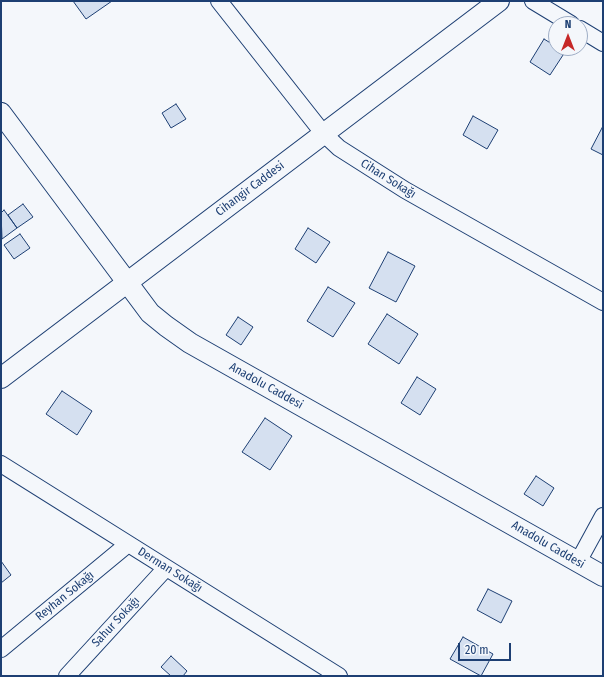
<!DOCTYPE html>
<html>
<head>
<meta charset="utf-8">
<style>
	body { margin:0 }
	#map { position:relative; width:604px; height:677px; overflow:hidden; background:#f4f7fb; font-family:"Fira Sans Condensed",sans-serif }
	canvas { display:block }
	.frame { position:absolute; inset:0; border:2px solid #1d3f73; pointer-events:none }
	.north { position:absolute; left:548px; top:16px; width:40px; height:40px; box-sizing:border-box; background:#f4f7fb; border:1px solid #9eadc5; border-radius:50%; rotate:0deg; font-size:11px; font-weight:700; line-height:16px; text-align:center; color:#1d3f73 }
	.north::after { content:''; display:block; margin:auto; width:14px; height:18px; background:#c62828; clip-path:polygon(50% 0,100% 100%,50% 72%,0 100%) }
	.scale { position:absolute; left:458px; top:643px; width:53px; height:18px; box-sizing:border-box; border:2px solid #1d3f73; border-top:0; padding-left:5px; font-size:12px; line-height:14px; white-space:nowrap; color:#1d3f73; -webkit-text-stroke:3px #f4f7fb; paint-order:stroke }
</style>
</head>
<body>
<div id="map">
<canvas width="604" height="677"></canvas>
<div class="frame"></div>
<div class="north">N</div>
<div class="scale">20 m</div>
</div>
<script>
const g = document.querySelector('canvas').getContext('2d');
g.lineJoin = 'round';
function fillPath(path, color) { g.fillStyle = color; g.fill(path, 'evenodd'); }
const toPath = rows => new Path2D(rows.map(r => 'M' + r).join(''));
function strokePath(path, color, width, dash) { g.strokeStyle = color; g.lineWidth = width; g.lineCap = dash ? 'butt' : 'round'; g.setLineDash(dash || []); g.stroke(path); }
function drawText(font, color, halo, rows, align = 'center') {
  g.font = font + ' "Fira Sans Condensed",sans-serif'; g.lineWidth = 3; g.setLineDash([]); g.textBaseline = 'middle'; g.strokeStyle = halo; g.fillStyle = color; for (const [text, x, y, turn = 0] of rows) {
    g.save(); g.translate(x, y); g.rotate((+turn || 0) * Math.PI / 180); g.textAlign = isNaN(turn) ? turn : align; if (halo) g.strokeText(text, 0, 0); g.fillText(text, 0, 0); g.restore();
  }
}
const building = toPath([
	[73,1,112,1,86,19,73,1],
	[544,39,565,52,550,75,530,62,544,39],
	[176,104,186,119,171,128,162,113,176,104],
	[473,116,498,130,487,149,463,135,473,116],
	[603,126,603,155,591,149,603,126],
	[23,204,33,217,17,228,8,215,23,204],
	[4,210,17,228,2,239,1,213,4,210],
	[308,228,330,242,316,263,295,249,308,228],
	[20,234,30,248,14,259,4,245,20,234],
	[388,252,415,266,396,302,369,288,388,252],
	[328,287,355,303,333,337,307,321,328,287],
	[387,314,418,334,399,364,368,344,387,314],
	[238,317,253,327,241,345,226,335,238,317],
	[417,377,436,389,420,415,401,403,417,377],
	[62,391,92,411,77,435,46,414,62,391],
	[265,418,292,436,270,470,242,452,265,418],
	[536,476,554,488,543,506,524,494,536,476],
	[1,561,11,575,1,583,1,561],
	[488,589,512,601,501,623,477,610,488,589],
	[463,637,493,654,481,676,450,659,463,637],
	[171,656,187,671,183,676,171,676,161,667,171,656]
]);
fillPath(building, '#d5e0f0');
strokePath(building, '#1d3f73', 1);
const minor = toPath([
	[219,1,323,133,339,148,405,190,603,302],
	[533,1,571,24],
	[580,29,603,43],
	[1,464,339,676],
	[578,562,603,516],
	[1,649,128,544],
	[67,676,166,568]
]);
const tertiary = toPath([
	[1,113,150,313,166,326,190,343,603,576],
	[1,378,499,1]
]);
strokePath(minor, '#1d3f73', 18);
strokePath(tertiary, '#1d3f73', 22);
strokePath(minor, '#f4f7fb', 16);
strokePath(tertiary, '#f4f7fb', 20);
drawText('12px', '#1d3f73', '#f4f7fb', [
	["Cihan Sokağı",388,179,32],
	["Cihangir Caddesi",250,189,-37],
	["Anadolu Caddesi",266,386,29],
	["Anadolu Caddesi",548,545,30],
	["Derman Sokağı",170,570,32],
	["Reyhan Sokağı",65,596,-39],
	["Sahur Sokağı",116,622,-47]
]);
</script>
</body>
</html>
